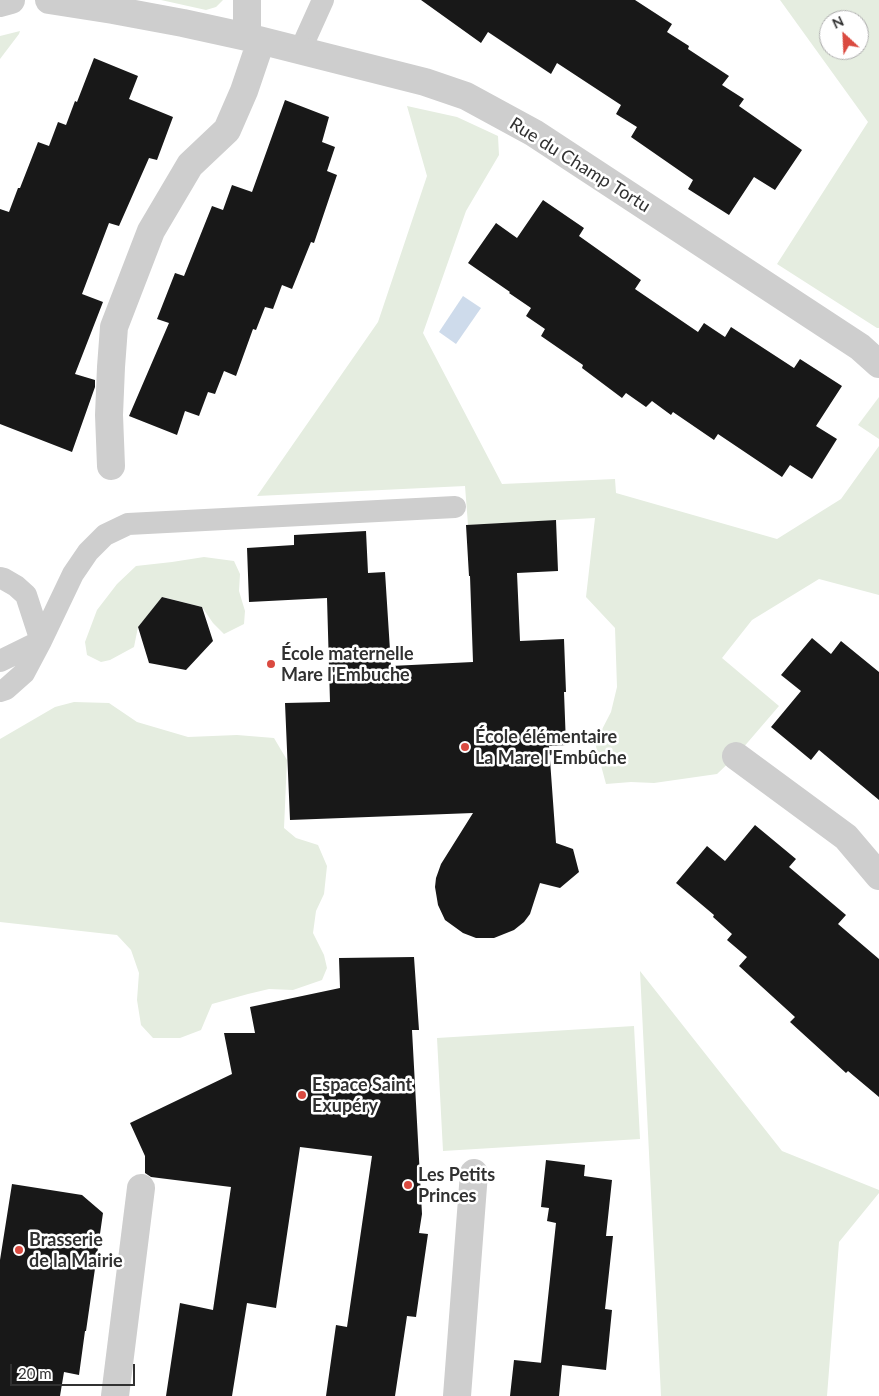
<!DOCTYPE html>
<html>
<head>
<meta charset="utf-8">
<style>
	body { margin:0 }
	#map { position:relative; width:879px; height:1396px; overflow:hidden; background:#fff; font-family:Lato,sans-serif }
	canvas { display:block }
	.north { position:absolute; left:819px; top:10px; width:50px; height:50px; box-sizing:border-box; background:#fff; border:1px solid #adadad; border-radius:50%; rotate:335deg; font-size:14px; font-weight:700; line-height:20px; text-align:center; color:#313131 }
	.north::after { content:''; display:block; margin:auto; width:18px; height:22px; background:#da4a40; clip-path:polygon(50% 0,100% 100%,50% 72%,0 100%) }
	.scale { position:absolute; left:10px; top:1364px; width:125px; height:22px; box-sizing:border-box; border:2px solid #313131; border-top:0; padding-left:6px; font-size:15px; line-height:18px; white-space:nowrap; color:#313131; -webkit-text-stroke:4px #fff; paint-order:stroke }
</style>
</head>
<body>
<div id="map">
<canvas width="879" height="1396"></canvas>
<div class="north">N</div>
<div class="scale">20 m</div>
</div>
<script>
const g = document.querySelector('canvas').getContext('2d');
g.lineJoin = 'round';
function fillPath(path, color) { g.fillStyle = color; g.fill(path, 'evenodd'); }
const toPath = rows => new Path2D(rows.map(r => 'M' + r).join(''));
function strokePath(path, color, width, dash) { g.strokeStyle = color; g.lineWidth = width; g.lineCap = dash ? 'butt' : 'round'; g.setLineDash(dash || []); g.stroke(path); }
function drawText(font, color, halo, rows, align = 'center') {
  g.font = font + ' Lato,sans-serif'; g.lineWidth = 5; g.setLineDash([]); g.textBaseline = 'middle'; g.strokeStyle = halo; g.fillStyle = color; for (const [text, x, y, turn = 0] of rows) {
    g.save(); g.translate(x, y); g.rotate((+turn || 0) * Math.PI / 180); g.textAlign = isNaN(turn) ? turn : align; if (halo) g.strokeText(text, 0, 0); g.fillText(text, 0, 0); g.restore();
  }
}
fillPath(toPath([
	[161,0,223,0,216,7,206,10],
	[780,0,879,0,879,328,877,328,777,264,868,122],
	[829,20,859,20,859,50,829,50],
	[20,31,19,34,0,59,0,36],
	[407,106,457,117,498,136,499,155,466,211,423,333,502,484,615,479,616,493,777,539,841,499,879,446,879,595,819,579,752,620,722,658,779,706,736,756,717,774,654,783,631,782,606,784,595,743,611,712,617,687,615,628,586,597,595,518,468,525,465,486,257,496,378,322,427,176],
	[879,397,879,439,858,425],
	[204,557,234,561,240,574,239,591,245,611,244,624,224,634,213,623,202,607,163,597,138,627,134,647,110,660,101,662,87,655,85,642,97,610,117,584,136,566,172,562],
	[74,702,109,703,137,722,188,737,237,735,274,738,287,760,284,828,296,838,318,845,327,866,324,894,316,911,313,933,324,955,327,968,322,980,293,990,269,989,248,994,212,1004,201,1030,180,1038,153,1038,141,1025,137,1000,139,973,131,950,117,935,0,922,0,739,55,707],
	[640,971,782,1151,879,1190,879,1193,839,1242,827,1396,661,1396],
	[634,1026,640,1139,443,1151,437,1038]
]), '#e5ede0');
fillPath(toPath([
	[463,296,481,308,456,344,439,332]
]), '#cedbeb');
fillPath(toPath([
	[421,0,635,0,672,24,667,32,689,46,688,49,729,76,722,85,744,99,739,106,802,150,775,190,754,177,729,215,688,189,693,180,631,137,637,127,616,114,621,105,557,63,551,74,488,32,481,43],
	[94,58,138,76,129,99,173,117,157,160,149,158,119,226,109,223,82,294,103,302,75,374,95,380,95,387,72,452,0,424,0,209,9,212,18,188,20,188,38,142,49,146,58,122,66,125,75,101,77,102],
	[285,100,329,117,322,142,335,147,327,171,337,175,314,243,311,242,292,289,282,285,273,309,265,307,256,330,253,329,236,376,224,371,215,394,208,392,199,416,185,411,177,435,129,416,169,323,157,319,175,273,184,276,212,206,223,210,232,185,252,192],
	[543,200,584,228,579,236,641,280,635,289,698,332,704,323,725,337,731,327,794,368,800,359,842,386,816,426,837,439,812,479,790,465,782,477,718,434,714,440,673,412,671,415,652,401,646,407,626,393,622,398,582,368,583,365,541,336,545,329,526,316,531,308,509,293,510,292,468,263,496,223,517,238],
	[556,520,558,571,517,573,520,641,564,639,566,692,564,692,566,745,549,746,556,843,573,849,579,872,560,888,540,883,530,914,524,922,514,930,494,938,476,938,463,933,445,920,438,905,435,887,436,878,441,864,473,813,290,820,285,703,330,702,327,598,249,602,247,548,294,545,294,535,366,531,368,573,385,572,391,666,473,662,470,576,469,576,466,525],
	[162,597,202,607,213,641,186,670,149,663,138,627],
	[812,638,831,654,841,641,879,672,879,800,819,750,811,760,771,727,801,691,781,675],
	[755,825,796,859,789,867,846,915,838,924,879,959,879,1097,848,1071,846,1073,790,1022,795,1017,739,966,747,957,727,940,732,934,713,917,714,915,676,883,707,846,725,861],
	[414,957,419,1030,412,1030,422,1214,419,1233,428,1234,416,1317,407,1316,395,1396,326,1396,336,1325,347,1327,372,1156,300,1147,276,1308,247,1303,232,1396,166,1396,180,1303,213,1310,231,1187,151,1177,145,1173,145,1156,130,1123,232,1074,224,1033,255,1033,250,1007,340,988,339,958],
	[546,1160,585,1165,584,1176,612,1180,606,1236,613,1236,605,1309,612,1310,606,1370,562,1365,559,1396,510,1396,514,1360,543,1363,541,1363,556,1223,547,1221,549,1208,541,1207],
	[12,1184,82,1195,103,1213,86,1331,85,1331,79,1375,64,1372,60,1396,0,1396,0,1260]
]), '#181818');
strokePath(toPath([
	[300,51,323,0],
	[0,578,4,579,16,586,26,595,41,641,0,661],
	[0,691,6,689,24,673,41,641,73,574,88,552,105,535,128,524,455,507]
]), '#cecece', 22);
strokePath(toPath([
	[49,0,113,10,183,23,247,37],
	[247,0,247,37,425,82,466,96,534,133,860,347,879,364],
	[0,3,11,0],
	[111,466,109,415,111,367,114,327,151,231,190,165,227,130,244,91,261,41],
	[736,756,846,837,879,876],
	[115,1396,141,1188],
	[457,1396,474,1173]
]), '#cecece', 28);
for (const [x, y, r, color] of [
	[271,664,5,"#da4a40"],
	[465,747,5,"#da4a40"],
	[302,1095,5,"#da4a40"],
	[408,1185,5,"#da4a40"],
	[19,1250,5,"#da4a40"]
]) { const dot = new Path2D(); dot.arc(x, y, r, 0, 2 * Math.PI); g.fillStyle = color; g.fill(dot); strokePath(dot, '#fff', 2); }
drawText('18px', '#313131', '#fff', [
	["Rue du Champ Tortu",580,165,32]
]);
drawText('bold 18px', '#313131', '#fff', [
	["École maternelle",281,654],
	["Mare l'Embuche",281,675],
	["École élémentaire",475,737],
	["La Mare l'Embûche",475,758],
	["Espace Saint",312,1085],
	["Exupéry",312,1106],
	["Les Petits",418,1175],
	["Princes",418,1196],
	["Brasserie",29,1240],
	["de la Mairie",29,1261]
], 'left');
</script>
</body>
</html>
